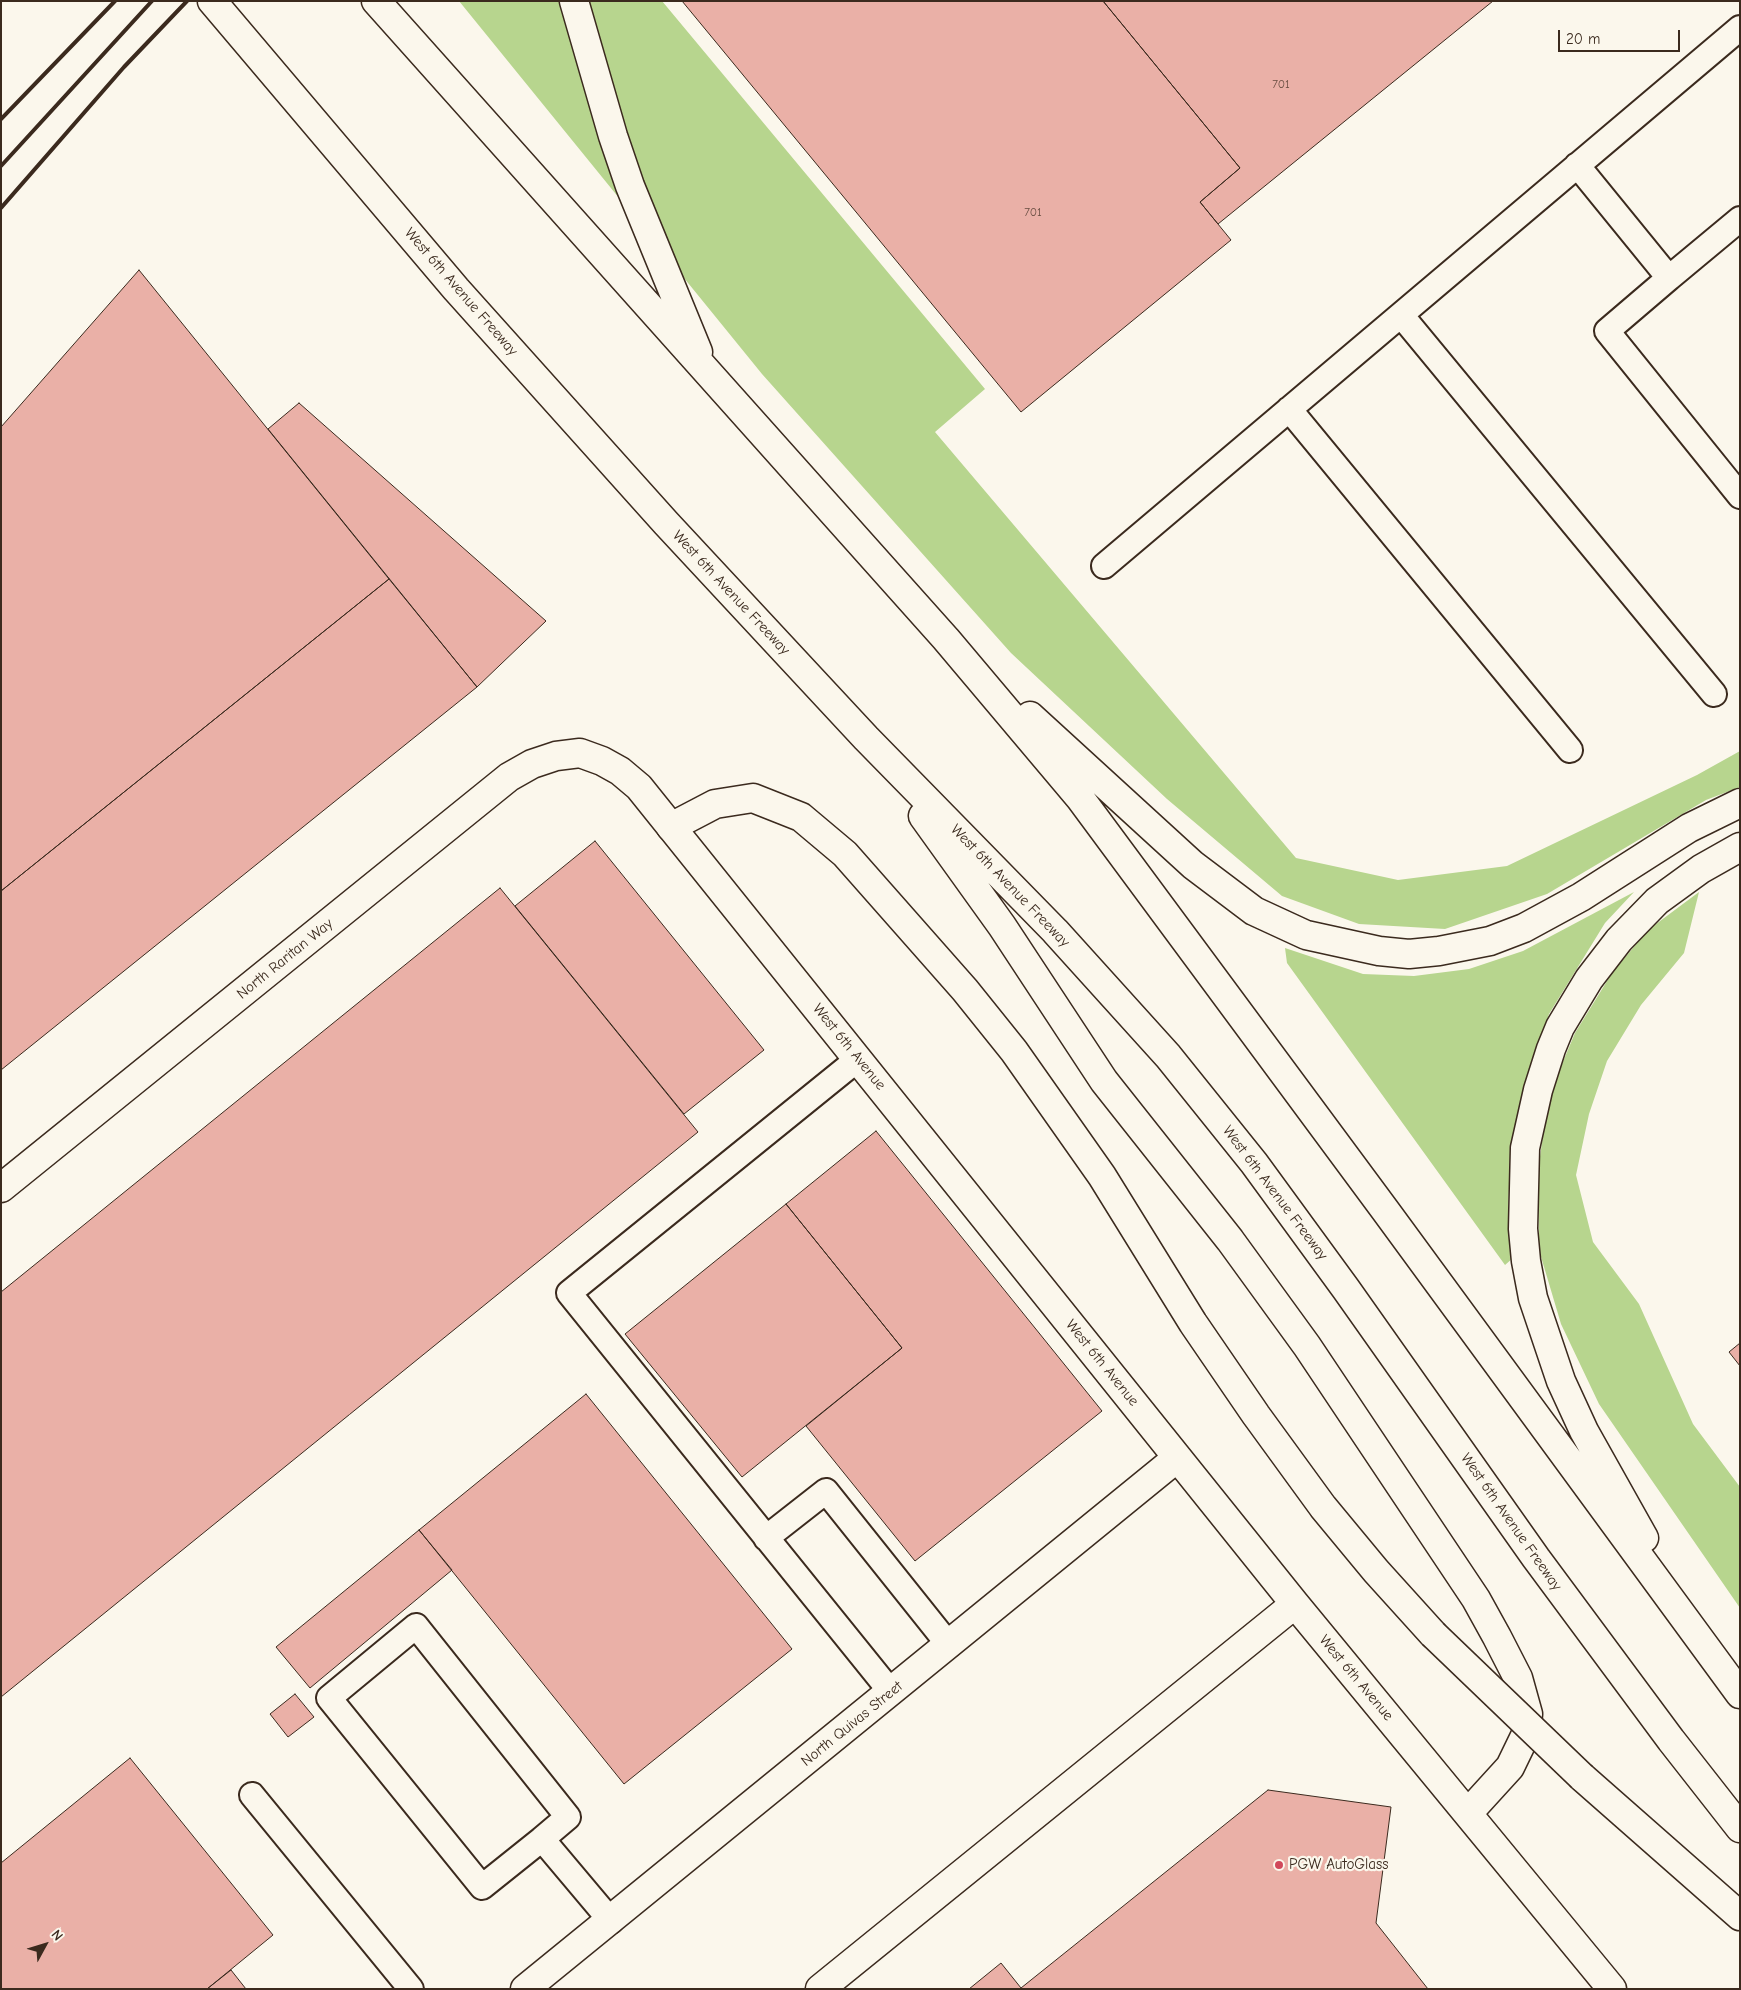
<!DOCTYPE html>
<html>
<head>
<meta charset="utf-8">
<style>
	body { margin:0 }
	#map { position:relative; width:1741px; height:1990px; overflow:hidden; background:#fbf7ec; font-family:"Comic Neue",sans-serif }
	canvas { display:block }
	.frame { position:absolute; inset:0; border:2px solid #3b2a1e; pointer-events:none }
	.north { position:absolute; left:20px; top:1920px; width:50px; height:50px; -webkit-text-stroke:4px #fbf7ec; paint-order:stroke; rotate:51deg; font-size:14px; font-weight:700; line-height:20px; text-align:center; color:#3b2a1e }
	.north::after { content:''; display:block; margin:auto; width:18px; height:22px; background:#3b2a1e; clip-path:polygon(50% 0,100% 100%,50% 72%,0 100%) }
	.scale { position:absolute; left:1558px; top:30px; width:122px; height:22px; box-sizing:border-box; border:2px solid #3b2a1e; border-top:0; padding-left:6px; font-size:15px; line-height:18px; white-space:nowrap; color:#3b2a1e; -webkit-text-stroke:4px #fbf7ec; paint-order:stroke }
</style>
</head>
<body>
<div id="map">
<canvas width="1741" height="1990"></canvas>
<div class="frame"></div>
<div class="north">N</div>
<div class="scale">20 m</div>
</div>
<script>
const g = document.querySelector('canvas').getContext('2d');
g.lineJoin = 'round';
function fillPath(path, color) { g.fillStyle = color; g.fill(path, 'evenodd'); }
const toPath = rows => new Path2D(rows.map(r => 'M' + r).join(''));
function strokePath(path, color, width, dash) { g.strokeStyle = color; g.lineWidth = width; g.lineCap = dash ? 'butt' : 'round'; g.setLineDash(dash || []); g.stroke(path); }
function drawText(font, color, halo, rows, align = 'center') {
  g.font = font + ' "Comic Neue",sans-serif'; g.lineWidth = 4.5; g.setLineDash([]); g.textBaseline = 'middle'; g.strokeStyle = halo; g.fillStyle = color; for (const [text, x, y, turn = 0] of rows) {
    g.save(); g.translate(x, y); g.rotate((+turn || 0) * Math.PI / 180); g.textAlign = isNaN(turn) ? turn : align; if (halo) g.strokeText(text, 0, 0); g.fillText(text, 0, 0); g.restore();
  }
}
fillPath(toPath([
	[459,1,662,1,985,389,935,432,1296,858,1398,880,1507,866,1697,775,1740,751,1740,787,1706,800,1547,894,1445,929,1359,924,1282,896,1167,799,1011,653,762,374],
	[1634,892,1605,923,1549,1014,1526,1087,1510,1158,1508,1216,1513,1258,1505,1265,1287,963,1285,948,1363,974,1414,976,1469,969,1523,951],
	[1699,892,1684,953,1641,1005,1607,1061,1589,1114,1576,1175,1593,1242,1639,1304,1693,1424,1740,1487,1740,1608,1599,1404,1561,1324,1539,1250,1538,1170,1549,1095,1575,1033,1612,973,1648,930]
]), '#b7d58e');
const building = toPath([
	[682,1,1103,1,1240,168,1200,202,1231,240,1021,412,682,1],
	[1103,1,1493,1,1218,224,1200,202,1240,168,1103,1],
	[139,270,389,579,1,891,1,427,139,270],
	[299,403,546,621,477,687,268,429,299,403],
	[389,579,477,687,1,1070,1,891,389,579],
	[595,841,764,1050,684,1114,515,906,595,841],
	[500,888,698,1132,1,1697,1,1292,500,888],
	[876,1131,1102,1411,915,1561,806,1426,902,1348,786,1204,876,1131],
	[786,1204,902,1348,742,1477,625,1334,786,1204],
	[1740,1343,1740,1366,1729,1352,1740,1343],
	[586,1394,792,1649,624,1784,419,1530,586,1394],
	[419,1530,452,1570,310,1688,276,1647,419,1530],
	[295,1694,314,1717,288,1737,270,1714,295,1694],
	[130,1758,273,1935,207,1989,1,1989,1,1863,130,1758],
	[1268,1790,1391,1807,1376,1923,1428,1989,969,1989,1001,1963,1021,1988,1268,1790],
	[231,1970,246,1989,207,1989,231,1970]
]);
fillPath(building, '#eab0a7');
strokePath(building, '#3b2a1e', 1);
const service = toPath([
	[1577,165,1669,278,1740,219],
	[1669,278,1607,331,1740,496],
	[1401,315,1714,694],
	[1289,409,1570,750],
	[1104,566,1740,28],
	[858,1059,569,1293,891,1692],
	[766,1538,826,1491,949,1645],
	[252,1795,411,1989],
	[542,1839,482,1887,329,1698,416,1626,568,1817,542,1839,611,1921]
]);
const tertiary = toPath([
	[1,1188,509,777,532,764,556,756,580,753,602,761,620,771,639,787,1295,1604,1612,1989],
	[525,1989,1177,1458],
	[820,1989,1295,1604]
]);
const motorway = toPath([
	[212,1,456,289,666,523,866,738,1055,931,1168,1056,1254,1163,1346,1289,1536,1558,1671,1740,1740,1828],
	[376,1,946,639,1080,798,1385,1210,1740,1694],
	[574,1,613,136,630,186,698,352],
	[1030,716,1193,865,1254,911,1306,935,1379,951,1409,954,1439,951,1490,941,1524,928,1581,897,1689,828,1740,803],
	[923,816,1002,926,1104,1081,1230,1240,1307,1346,1476,1599,1497,1637,1518,1678,1528,1714,1526,1734,1510,1767,1469,1812],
	[671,827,715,804,753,798,801,817,845,854,965,990,1014,1051,1102,1176,1193,1323,1256,1415,1323,1507,1376,1571,1433,1634],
	[1644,1538,1584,1431,1561,1381,1533,1298,1526,1261,1523,1229,1525,1148,1538,1090,1551,1049,1560,1027,1589,979,1619,940,1657,901,1701,869,1740,847],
	[1582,1777,1740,1916]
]);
strokePath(service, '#3b2a1e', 28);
strokePath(tertiary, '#3b2a1e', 31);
strokePath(motorway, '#3b2a1e', 31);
strokePath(service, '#fbf7ec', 24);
strokePath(tertiary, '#fbf7ec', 28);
strokePath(motorway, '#fbf7ec', 28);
strokePath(toPath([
	[1,119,115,1],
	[1,166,152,1],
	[1,208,124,67,187,1]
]), '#3b2a1e', 4);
const motorwayBridge = toPath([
	[1433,1634,1582,1777]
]);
strokePath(motorwayBridge, '#3b2a1e', 31, []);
strokePath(motorwayBridge, '#fbf7ec', 28);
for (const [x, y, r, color] of [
	[1279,1865,5,"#d1495b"]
]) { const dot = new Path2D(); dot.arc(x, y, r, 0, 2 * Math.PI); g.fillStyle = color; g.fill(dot); strokePath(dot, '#fbf7ec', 2); }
drawText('12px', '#674c40', null, [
	["701",1281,85],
	["701",1033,213]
]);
drawText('15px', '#3b2a1e', '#fbf7ec', [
	["West 6th Avenue Freeway",461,292,49],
	["West 6th Avenue Freeway",731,593,47],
	["West 6th Avenue Freeway",1010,886,46],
	["North Raritan Way",285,959,-39],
	["West 6th Avenue",849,1047,51],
	["West 6th Avenue Freeway",1275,1193,53],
	["West 6th Avenue",1102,1363,51],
	["West 6th Avenue Freeway",1511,1522,55],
	["West 6th Avenue",1356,1678,50],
	["North Quivas Street",852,1724,-39]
]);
drawText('15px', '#3b2a1e', '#fbf7ec', [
	["PGW AutoGlass",1289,1865]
], 'left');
</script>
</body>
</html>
